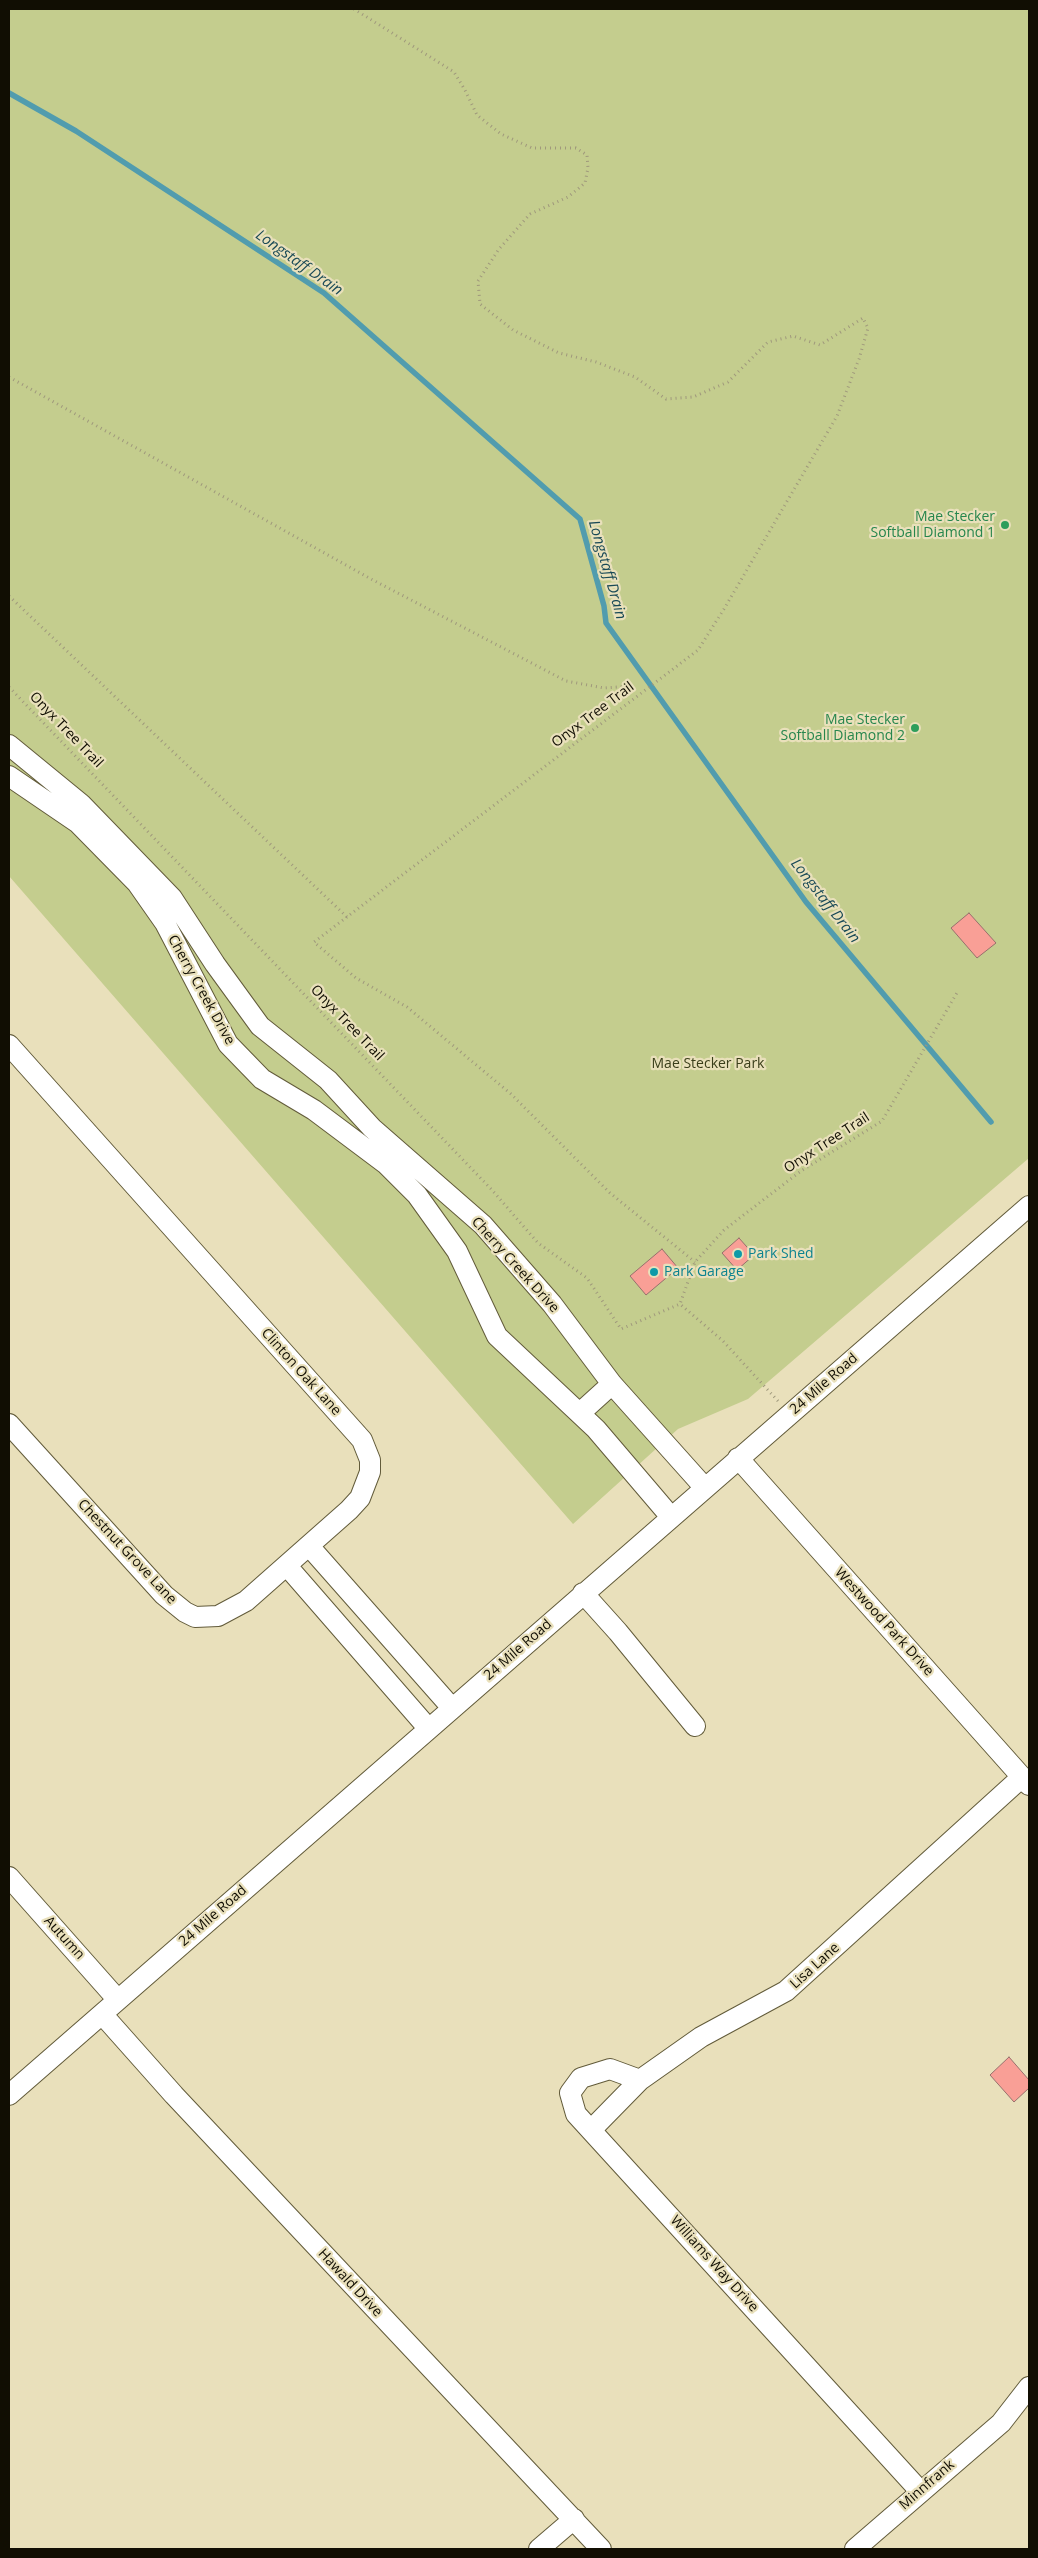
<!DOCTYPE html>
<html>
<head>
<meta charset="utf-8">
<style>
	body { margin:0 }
	#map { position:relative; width:1038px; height:2558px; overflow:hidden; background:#e9e0bb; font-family:"Open Sans",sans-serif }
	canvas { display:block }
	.frame { position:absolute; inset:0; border:10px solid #110e03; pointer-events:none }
</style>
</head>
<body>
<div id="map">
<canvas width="1038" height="2558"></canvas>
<div class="frame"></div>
</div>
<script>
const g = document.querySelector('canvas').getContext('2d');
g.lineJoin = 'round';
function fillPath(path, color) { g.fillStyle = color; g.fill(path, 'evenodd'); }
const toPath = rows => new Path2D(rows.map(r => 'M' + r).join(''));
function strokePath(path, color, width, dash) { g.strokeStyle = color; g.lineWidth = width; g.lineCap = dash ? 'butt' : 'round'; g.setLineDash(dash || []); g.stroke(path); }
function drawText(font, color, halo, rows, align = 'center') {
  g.font = font + ' "Open Sans",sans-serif'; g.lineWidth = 4.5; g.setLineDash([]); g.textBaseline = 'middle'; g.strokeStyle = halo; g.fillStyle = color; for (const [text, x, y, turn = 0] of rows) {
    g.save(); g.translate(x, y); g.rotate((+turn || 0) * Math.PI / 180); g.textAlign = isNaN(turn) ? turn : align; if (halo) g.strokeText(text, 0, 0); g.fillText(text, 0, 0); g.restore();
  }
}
fillPath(toPath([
	[9,9,1029,9,1029,1158,748,1399,678,1429,573,1524,9,876]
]), '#c4cd8e');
strokePath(toPath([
	[9,93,76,131,324,293,580,519,604,606,606,623,806,902,991,1122]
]), '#519cae', 5.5);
const building = toPath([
	[969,913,996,943,977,958,951,928,969,913],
	[739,1238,754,1255,737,1270,722,1253,739,1238],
	[662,1249,678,1268,646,1295,630,1276,662,1249],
	[1009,2057,1029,2080,1029,2088,1014,2102,990,2075,1009,2057]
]);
fillPath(building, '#f99f96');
strokePath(building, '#97706c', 1);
const minor = toPath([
	[9,745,81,804,172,898,215,964,260,1026,328,1080,372,1128,483,1225,552,1304,612,1384,705,1488],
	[9,776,78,823,137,883,165,923,228,1044,262,1079,314,1110,386,1164,417,1195,457,1251,497,1336,596,1429,671,1517],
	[9,1045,362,1440,370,1460,370,1472,360,1498,349,1510,246,1601,218,1616,195,1617,185,1612,164,1595,9,1424],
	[580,1413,612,1384],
	[738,1458,1029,1785],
	[309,1546,452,1708],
	[287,1566,428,1728],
	[583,1593,618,1632,695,1726],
	[9,1877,118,2000],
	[102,2014,174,2095,601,2549],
	[640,2080,610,2069,581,2078,570,2093,576,2114,920,2491],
	[9,2095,1029,1206],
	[591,2130,640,2080,701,2037,786,1991,1022,1777],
	[539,2549,574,2519],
	[855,2549,1001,2423,1029,2387]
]);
strokePath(minor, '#625b3a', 22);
strokePath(toPath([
	[9,377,371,579,566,681,604,688,632,686],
	[9,596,347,917,698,650,724,609,837,416,859,359,868,328,863,318,820,345,793,336,768,342,728,382,693,397,666,399,635,377,596,362,559,353,513,330,480,304,478,281,499,249,530,214,568,197,585,183,588,168,587,155,576,148,532,148,501,134,477,115,465,90,454,72,354,9],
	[9,687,492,1190,538,1243,587,1278,621,1329,680,1304],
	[347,917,314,942,356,978,407,1007,511,1094,610,1193,695,1262],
	[778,1401,723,1341,680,1304,695,1262,724,1230,801,1171,882,1121,958,991]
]), '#9f987c', 3, [1, 4]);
strokePath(minor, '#fff', 20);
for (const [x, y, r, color] of [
	[1005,525,5,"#2e9e5b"],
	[915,728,5,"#2e9e5b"],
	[738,1254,5,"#0f9aa8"],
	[654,1272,5,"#0f9aa8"]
]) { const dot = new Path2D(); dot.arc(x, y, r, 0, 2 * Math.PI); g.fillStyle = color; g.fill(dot); strokePath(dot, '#e9e0bb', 2); }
drawText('14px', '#27864d', '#e9e0bb', [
	["Mae Stecker",995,517],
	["Softball Diamond 1",995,533],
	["Mae Stecker",905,720],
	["Softball Diamond 2",905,736]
], 'right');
drawText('14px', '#110e03', '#e9e0bb', [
	["Onyx Tree Trail",593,715,-37],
	["Onyx Tree Trail",66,730,46],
	["Cherry Creek Drive",201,990,61],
	["Onyx Tree Trail",347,1023,46],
	["Onyx Tree Trail",827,1143,-33],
	["Cherry Creek Drive",515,1265,48],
	["Clinton Oak Lane",301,1372,48],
	["24 Mile Road",824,1384,-41],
	["Chestnut Grove Lane",127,1552,47],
	["Westwood Park Drive",884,1622,48],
	["24 Mile Road",518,1650,-41],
	["24 Mile Road",213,1916,-41],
	["Autumn",64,1938,48],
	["Lisa Lane",815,1966,-42],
	["Williams Way Drive",714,2264,48],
	["Hawald Drive",350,2283,47],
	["Minnfrank",927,2485,-41]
]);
drawText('14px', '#3a3e1a', '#e9e0bb', [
	["Mae Stecker Park",708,1064]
]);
drawText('14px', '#0d838f', '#e9e0bb', [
	["Park Shed",748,1254],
	["Park Garage",664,1272]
], 'left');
drawText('italic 15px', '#194956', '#e9e0bb', [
	["Longstaff Drain",299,263,35],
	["Longstaff Drain",607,570,74],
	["Longstaff Drain",825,901,52]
]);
</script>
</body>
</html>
